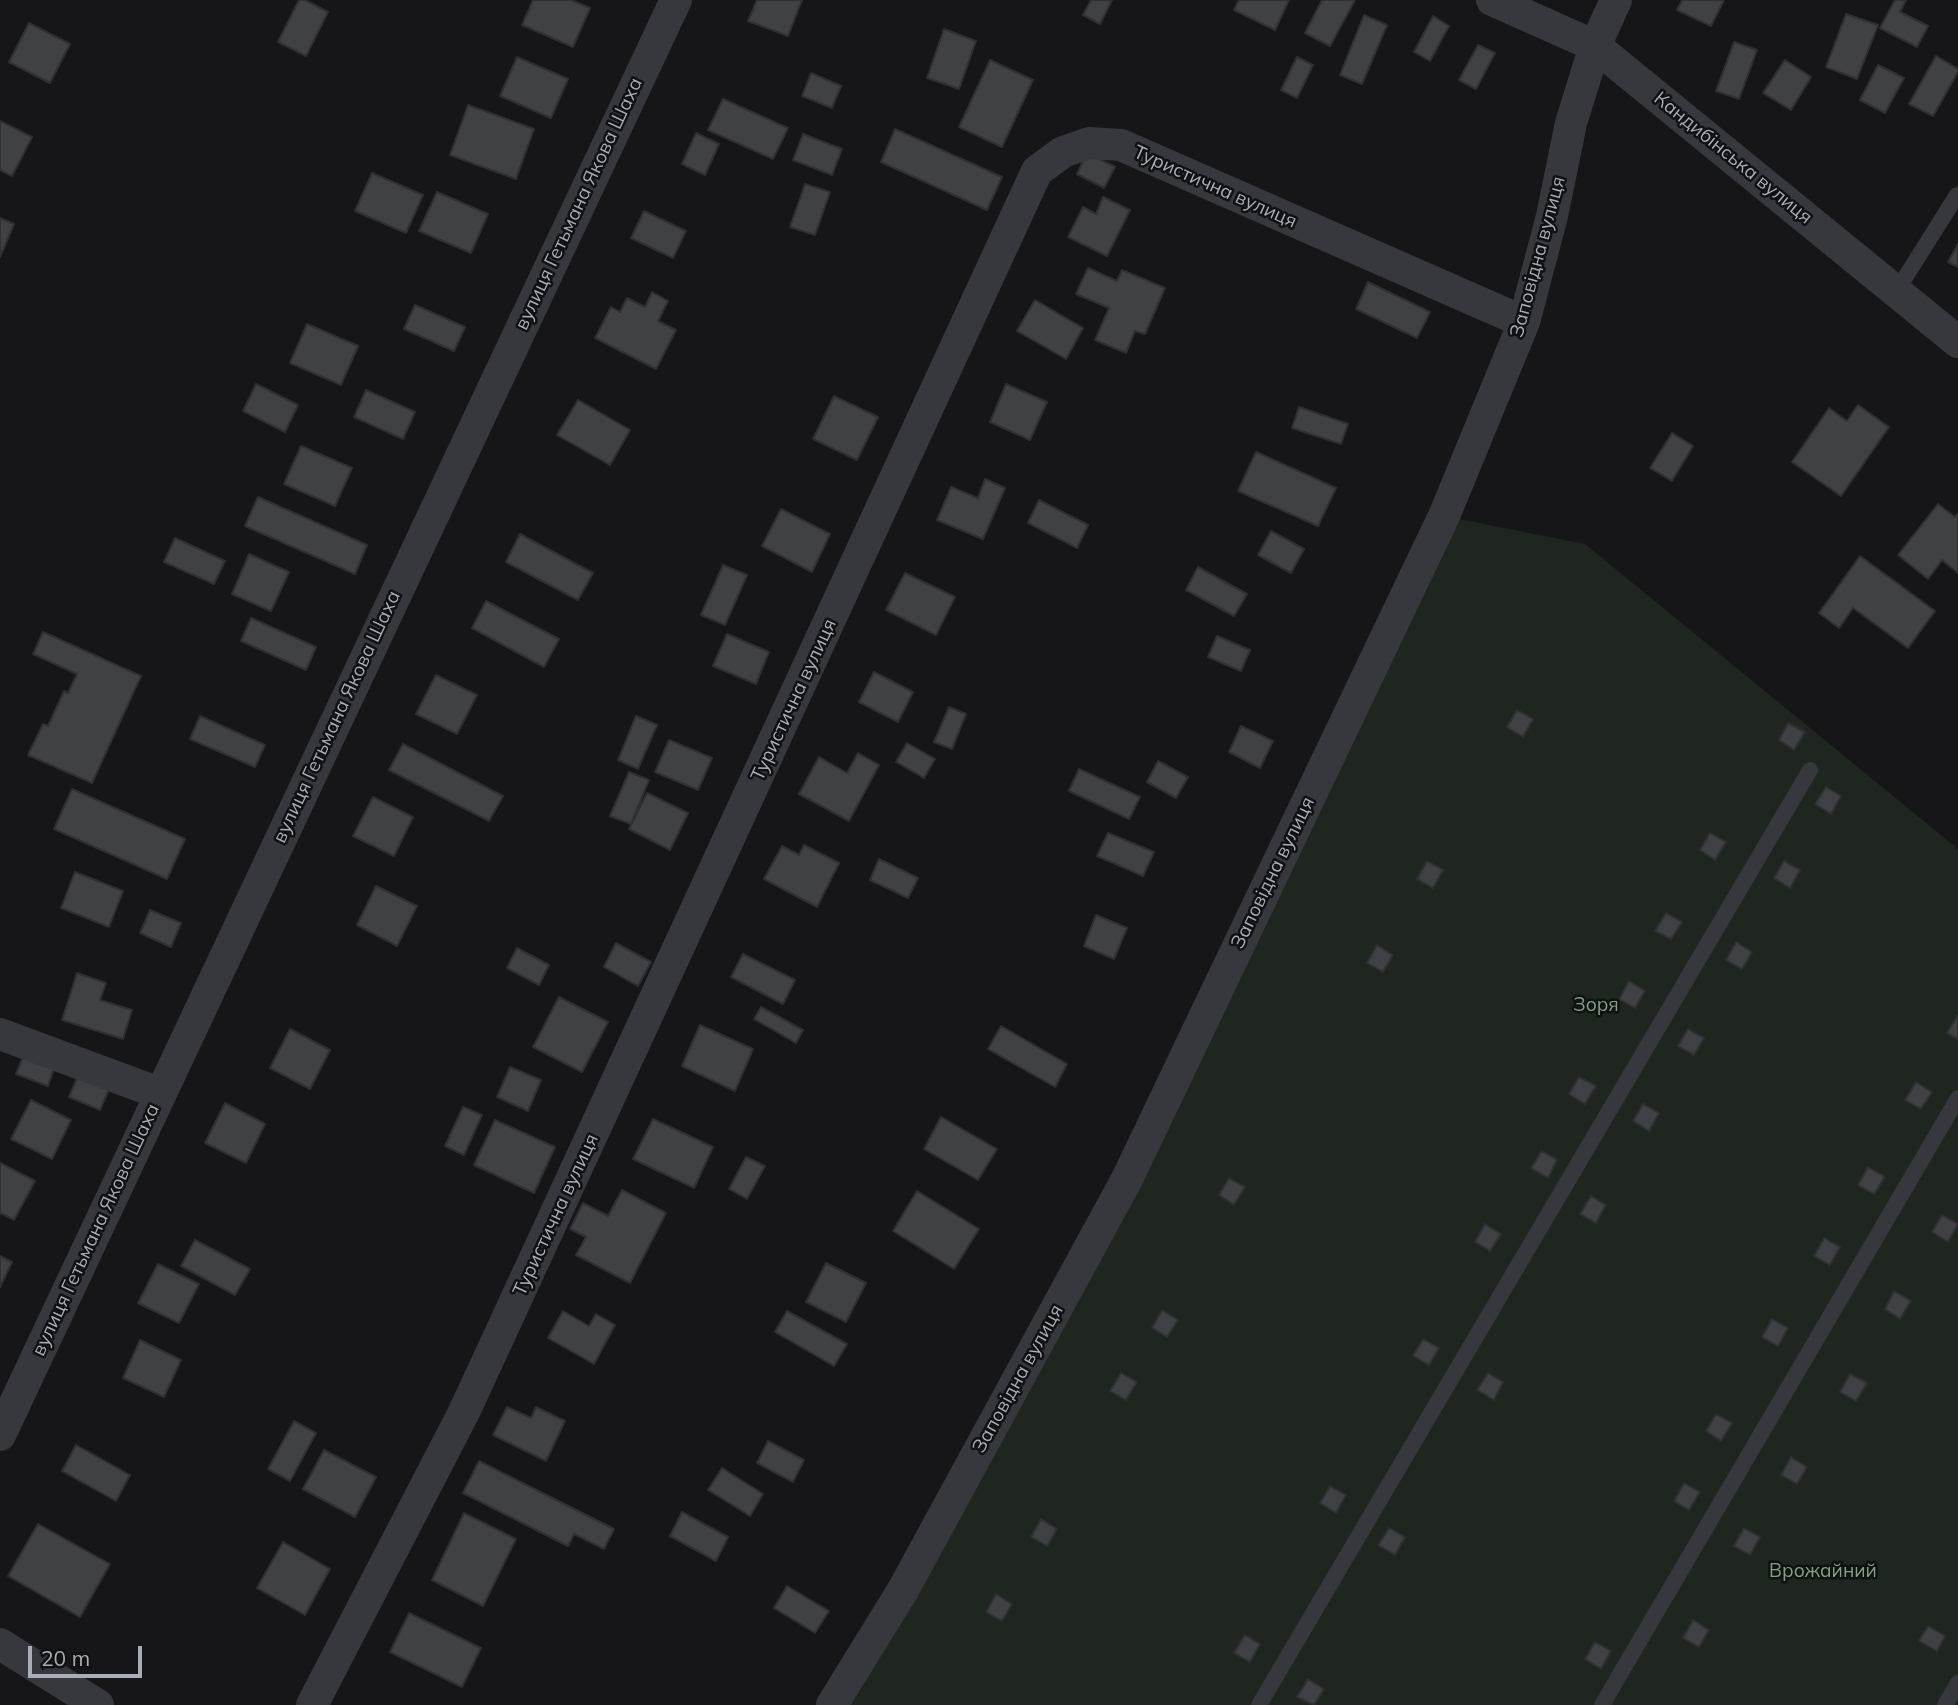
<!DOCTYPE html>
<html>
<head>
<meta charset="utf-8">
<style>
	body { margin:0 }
	#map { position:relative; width:1958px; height:1705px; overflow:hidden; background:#161618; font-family:Mulish,sans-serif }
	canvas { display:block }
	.scale { position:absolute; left:28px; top:1646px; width:114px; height:32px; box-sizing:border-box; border:4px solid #a8adb8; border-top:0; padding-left:9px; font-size:21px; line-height:24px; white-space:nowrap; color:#a8adb8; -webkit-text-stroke:5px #111113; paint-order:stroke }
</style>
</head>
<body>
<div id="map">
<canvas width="1958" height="1705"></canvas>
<div class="scale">20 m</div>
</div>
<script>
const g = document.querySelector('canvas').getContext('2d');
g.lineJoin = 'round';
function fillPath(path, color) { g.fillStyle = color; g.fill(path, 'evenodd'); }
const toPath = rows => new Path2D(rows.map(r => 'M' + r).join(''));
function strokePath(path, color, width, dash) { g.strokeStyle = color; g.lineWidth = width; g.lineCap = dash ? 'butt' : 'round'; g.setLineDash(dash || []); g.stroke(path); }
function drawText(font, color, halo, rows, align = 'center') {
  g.font = font + ' Mulish,sans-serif'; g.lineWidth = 5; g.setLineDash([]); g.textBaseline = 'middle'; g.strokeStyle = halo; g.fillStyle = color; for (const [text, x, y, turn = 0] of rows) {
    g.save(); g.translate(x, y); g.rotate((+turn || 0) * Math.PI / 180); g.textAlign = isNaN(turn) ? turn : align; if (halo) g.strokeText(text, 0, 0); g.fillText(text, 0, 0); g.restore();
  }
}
fillPath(toPath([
	[1444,516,1585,544,1958,849,1958,1705,832,1705,903,1590]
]), '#1e261f');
const building = toPath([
	[299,0,305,0,328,12,306,56,278,42,299,0],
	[533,0,571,0,590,8,573,47,522,25,533,0],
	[757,0,802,0,788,36,748,21,757,0],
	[1091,0,1112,0,1100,24,1083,15,1091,0],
	[1239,0,1289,0,1275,30,1234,10,1239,0],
	[1322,0,1355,0,1330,46,1305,33,1322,0],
	[1682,0,1724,0,1711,26,1677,10,1682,0],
	[1895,0,1906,0,1900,12,1928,26,1917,47,1880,28,1895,0],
	[1846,14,1878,25,1857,79,1826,67,1846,14],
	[1364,15,1387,25,1362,84,1340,75,1364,15],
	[1433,16,1449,26,1430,61,1414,52,1433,16],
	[29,23,70,44,50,83,9,62,29,23],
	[944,29,976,41,959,89,927,78,944,29],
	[1734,42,1757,50,1739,99,1716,91,1734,42],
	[1478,45,1495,53,1476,89,1459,80,1478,45],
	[1936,56,1958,69,1958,72,1933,116,1909,104,1936,56],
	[517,57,568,79,551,118,500,96,517,57],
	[1297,57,1313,65,1297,98,1281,90,1297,57],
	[990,60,1033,80,1002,147,959,127,990,60],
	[1785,60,1811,77,1791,110,1763,93,1785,60],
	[1878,65,1904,78,1885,113,1860,100,1878,65],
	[811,73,841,86,832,108,802,96,811,73],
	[723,99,788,128,773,159,708,130,723,99],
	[468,105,534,129,516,179,450,155,468,105],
	[0,121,32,137,12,176,0,170,0,121],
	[895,129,1002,177,987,210,881,162,895,129],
	[696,133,719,144,705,175,682,164,696,133],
	[803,134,842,149,832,175,793,160,803,134],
	[1087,153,1115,167,1104,188,1077,174,1087,153],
	[372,173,423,195,406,233,355,211,372,173],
	[805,184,830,192,815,235,790,227,805,184],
	[437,192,488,214,471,253,419,231,437,192],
	[1103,197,1130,210,1107,256,1068,237,1083,207,1096,214,1103,197],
	[644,211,686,231,673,258,631,238,644,211],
	[0,218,14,224,0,257,0,218],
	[1958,244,1958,267,1948,262,1958,244],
	[1088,268,1117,281,1122,270,1165,288,1145,334,1135,331,1126,353,1095,340,1109,308,1076,294,1088,268],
	[1368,282,1430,312,1417,338,1356,309,1368,282],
	[652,292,668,301,658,321,676,330,656,369,595,338,611,307,620,312,627,298,645,307,652,292],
	[1035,300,1083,328,1066,359,1017,331,1035,300],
	[415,305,465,327,454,351,404,329,415,305],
	[307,324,358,346,341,385,290,363,307,324],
	[256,384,298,405,285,432,243,411,256,384],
	[1006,384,1047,402,1030,440,990,422,1006,384],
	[366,390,415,412,403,439,354,417,366,390],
	[834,396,878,417,857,460,813,439,834,396],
	[578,400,630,430,610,465,557,435,578,400],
	[1858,405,1889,427,1841,496,1792,462,1829,408,1847,421,1858,405],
	[1299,407,1348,424,1341,444,1292,428,1299,407],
	[1672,433,1693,446,1672,481,1650,468,1672,433],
	[301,446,352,468,335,506,284,484,301,446],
	[1256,452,1336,488,1318,526,1238,491,1256,452],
	[985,479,1005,488,983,539,937,520,951,487,978,498,985,479],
	[258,497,367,545,355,574,245,526,258,497],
	[1039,500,1088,525,1077,548,1028,523,1039,500],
	[1938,504,1955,517,1958,513,1958,573,1942,560,1928,579,1898,555,1938,504],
	[781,509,830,534,812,572,762,546,781,509],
	[1271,531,1304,549,1291,573,1258,555,1271,531],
	[520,534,593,573,578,600,506,562,520,534],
	[175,538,225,561,214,584,164,562,175,538],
	[249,554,289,572,271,611,232,594,249,554],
	[1860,556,1935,611,1908,648,1853,608,1839,628,1819,613,1860,556],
	[723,565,747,575,725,625,701,615,723,565],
	[1198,567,1247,594,1234,616,1186,590,1198,567],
	[905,573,955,597,936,635,886,610,905,573],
	[486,601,559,639,544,667,472,628,486,601],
	[251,618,316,647,306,670,241,641,251,618],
	[43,632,141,676,92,783,28,755,43,724,48,726,64,691,68,693,77,674,33,654,43,632],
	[727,634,769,652,756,684,713,666,727,634],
	[1217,636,1250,650,1241,671,1208,657,1217,636],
	[874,672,913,692,898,722,859,702,874,672],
	[436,675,477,695,457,734,416,714,436,675],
	[949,707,966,714,952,749,934,742,949,707],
	[1517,710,1533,719,1523,737,1507,727,1517,710],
	[200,716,265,745,255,767,190,739,200,716],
	[636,716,657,725,638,769,618,760,636,716],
	[1788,723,1805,732,1794,750,1779,740,1788,723],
	[1241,726,1273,741,1260,768,1229,752,1241,726],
	[669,740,712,758,698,790,655,772,669,740],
	[907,743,935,759,924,778,896,762,907,743],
	[403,744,503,796,489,821,389,770,403,744],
	[858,753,879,765,849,821,799,794,819,757,847,773,858,753],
	[1158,761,1188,777,1176,798,1147,782,1158,761],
	[1079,769,1140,797,1129,819,1069,791,1079,769],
	[629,772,649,780,631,824,610,816,629,772],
	[1826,787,1841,796,1831,814,1815,804,1826,787],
	[72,789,185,839,167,879,54,829,72,789],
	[647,793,688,813,670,850,629,829,647,793],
	[373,797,413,817,394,856,353,836,373,797],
	[1108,833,1154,852,1143,876,1097,856,1108,833],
	[1710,833,1726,842,1715,860,1700,850,1710,833],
	[804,845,839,863,817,907,764,879,782,846,799,855,804,845],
	[879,859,918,878,908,898,870,880,879,859],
	[1427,861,1443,870,1433,888,1417,879,1427,861],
	[1784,861,1800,870,1790,888,1774,878,1784,861],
	[75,872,123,891,109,927,61,908,75,872],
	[376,886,417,906,397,946,357,925,376,886],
	[150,910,181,923,171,947,140,933,150,910],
	[1666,913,1682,922,1671,939,1655,931,1666,913],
	[1096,915,1127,928,1114,959,1084,946,1096,915],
	[1736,942,1752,952,1742,969,1726,960,1736,942],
	[616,943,651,962,638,986,604,967,616,943],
	[1377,945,1393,955,1383,972,1367,963,1377,945],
	[517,948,549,965,539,985,507,968,517,948],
	[743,954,795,980,783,1004,731,977,743,954],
	[77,973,106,983,100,1000,132,1010,123,1039,62,1020,77,973],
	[1629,981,1645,991,1635,1008,1619,999,1629,981],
	[559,997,608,1022,582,1072,533,1047,559,997],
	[761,1007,803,1030,796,1043,754,1019,761,1007],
	[1958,1015,1958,1039,1947,1033,1958,1015],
	[700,1025,753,1049,735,1091,682,1066,700,1025],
	[1001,1026,1067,1064,1055,1087,988,1049,1001,1026],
	[290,1029,330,1050,310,1089,270,1068,290,1029],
	[1688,1029,1704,1038,1694,1055,1678,1046,1688,1029],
	[23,1057,54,1068,48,1086,16,1074,23,1057],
	[510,1067,541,1080,528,1111,497,1097,510,1067],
	[78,1076,109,1089,100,1110,69,1097,78,1076],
	[1579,1077,1596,1086,1585,1104,1569,1094,1579,1077],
	[1916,1082,1932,1092,1921,1109,1905,1100,1916,1082],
	[31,1100,71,1120,52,1159,11,1139,31,1100],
	[225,1103,265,1124,246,1163,205,1143,225,1103],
	[1643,1104,1659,1113,1649,1131,1633,1121,1643,1104],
	[463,1107,482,1115,464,1155,445,1146,463,1107],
	[941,1117,997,1149,978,1180,924,1149,941,1117],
	[653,1119,713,1147,694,1188,633,1159,653,1119],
	[495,1120,555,1147,534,1193,474,1165,495,1120],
	[1542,1151,1557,1160,1548,1178,1531,1168,1542,1151],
	[746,1157,765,1166,747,1199,729,1189,746,1157],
	[0,1163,35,1181,14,1220,0,1213,0,1163],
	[1868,1167,1885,1177,1874,1194,1858,1185,1868,1167],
	[1229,1178,1245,1187,1234,1205,1219,1195,1229,1178],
	[622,1190,666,1213,630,1283,576,1255,586,1237,570,1229,583,1203,608,1216,622,1190],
	[917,1191,979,1229,954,1269,893,1231,917,1191],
	[1591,1196,1606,1205,1596,1223,1580,1214,1591,1196],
	[1942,1215,1958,1224,1948,1242,1932,1232,1942,1215],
	[1485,1224,1501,1234,1490,1251,1475,1242,1485,1224],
	[1824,1238,1840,1247,1830,1265,1814,1256,1824,1238],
	[195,1240,250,1269,235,1295,181,1266,195,1240],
	[0,1256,12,1262,0,1287,0,1256],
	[826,1263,866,1283,846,1322,806,1302,826,1263],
	[158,1264,199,1284,179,1323,138,1303,158,1264],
	[1894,1291,1911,1301,1900,1319,1885,1309,1894,1291],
	[1162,1310,1178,1320,1167,1337,1152,1328,1162,1310],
	[563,1311,589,1326,596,1314,615,1325,594,1364,548,1338,563,1311],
	[787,1311,847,1344,834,1366,775,1332,787,1311],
	[1772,1319,1788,1328,1778,1346,1762,1337,1772,1319],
	[1423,1339,1439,1348,1429,1365,1413,1356,1423,1339],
	[140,1340,181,1360,164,1397,123,1378,140,1340],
	[1121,1373,1137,1382,1126,1400,1110,1391,1121,1373],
	[1488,1373,1503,1382,1494,1400,1477,1390,1488,1373],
	[1850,1374,1867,1383,1856,1401,1840,1392,1850,1374],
	[507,1407,531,1418,536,1407,565,1421,546,1461,493,1435,507,1407],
	[1716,1414,1732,1423,1721,1441,1706,1431,1716,1414],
	[294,1421,316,1433,290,1481,268,1469,294,1421],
	[768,1441,804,1460,793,1482,757,1463,768,1441],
	[76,1445,130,1475,116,1501,62,1471,76,1445],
	[324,1450,376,1477,355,1517,303,1489,324,1450],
	[1791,1457,1807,1467,1797,1484,1781,1475,1791,1457],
	[479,1461,614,1529,604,1549,574,1534,568,1546,463,1493,479,1461],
	[722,1468,763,1494,750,1516,708,1490,722,1468],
	[1684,1483,1700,1492,1689,1510,1674,1501,1684,1483],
	[1330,1486,1346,1495,1336,1513,1320,1503,1330,1486],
	[682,1512,728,1537,716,1561,670,1536,682,1512],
	[464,1513,516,1539,483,1606,432,1580,464,1513],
	[1041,1519,1057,1529,1047,1546,1031,1537,1041,1519],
	[38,1524,110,1564,80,1617,8,1576,38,1524],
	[1389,1528,1405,1537,1395,1555,1378,1545,1389,1528],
	[1744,1528,1760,1537,1750,1555,1734,1546,1744,1528],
	[283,1542,330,1569,305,1615,257,1588,283,1542],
	[787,1586,829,1611,815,1633,774,1608,787,1586],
	[996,1594,1012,1604,1002,1621,986,1612,996,1594],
	[409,1613,481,1648,462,1687,390,1652,409,1613],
	[1693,1620,1709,1630,1699,1647,1683,1638,1693,1620],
	[1928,1626,1945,1636,1937,1651,1919,1641,1928,1626],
	[1245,1635,1260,1644,1250,1662,1234,1653,1245,1635],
	[1595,1642,1611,1651,1601,1669,1585,1659,1595,1642],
	[1308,1679,1324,1689,1314,1705,1297,1697,1308,1679]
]);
fillPath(building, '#404145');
strokePath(building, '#303034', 2);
strokePath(toPath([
	[1896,292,1957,195],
	[1259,1705,1810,770],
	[1602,1705,1958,1098],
	[1945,1705,1958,1683]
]), '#37383d', 16);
strokePath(toPath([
	[1492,0,1595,46,1958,342],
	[0,1034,159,1093],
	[0,1435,676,0],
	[0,1644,98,1705],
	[312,1705,464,1412,1037,171,1063,152,1089,143,1121,145,1524,322],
	[832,1705,903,1590,1127,1179,1444,516,1524,322,1552,216,1571,123,1595,46,1616,0]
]), '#37383d', 32);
drawText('19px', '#a8adb8', '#111113', [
	["Кандибінська вулиця",1733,158,39],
	["Туристична вулиця",1215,187,24],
	["вулиця Гетьмана Якова Шаха",579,204,-65],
	["Заповідна вулиця",1538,257,-75],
	["Туристична вулиця",794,700,-65],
	["вулиця Гетьмана Якова Шаха",337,717,-65],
	["Заповідна вулиця",1273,873,-64],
	["Туристична вулиця",556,1215,-65],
	["вулиця Гетьмана Якова Шаха",96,1230,-65],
	["Заповідна вулиця",1018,1379,-61]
]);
drawText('19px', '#7fa381', '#111113', [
	["Зоря",1596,1005],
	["Врожайний",1823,1571]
]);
</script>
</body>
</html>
